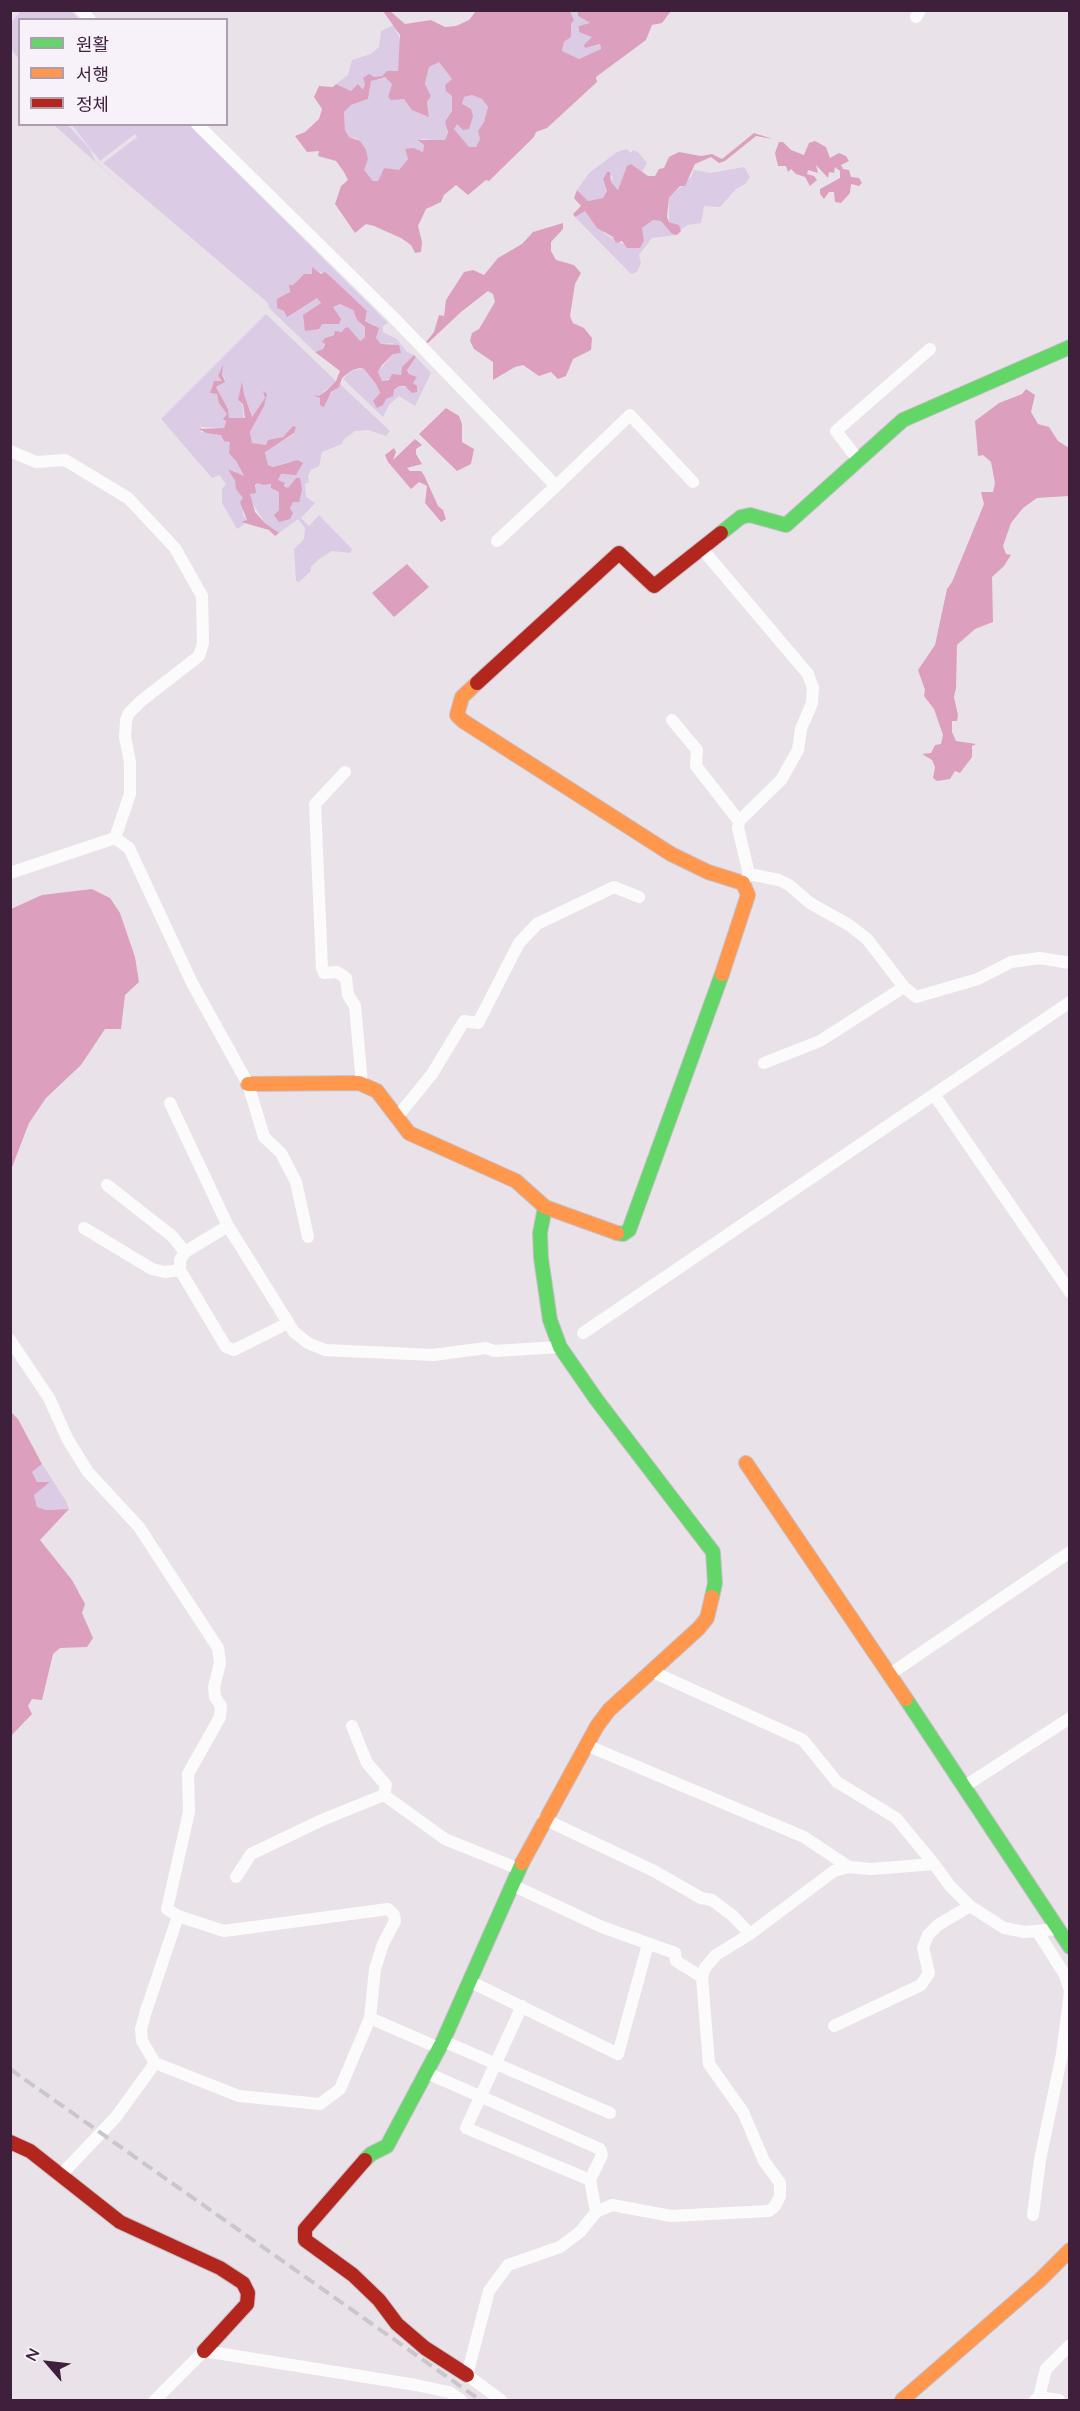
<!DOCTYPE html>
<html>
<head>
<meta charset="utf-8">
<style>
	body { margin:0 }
	#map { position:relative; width:1080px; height:2411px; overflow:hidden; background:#e9e3e9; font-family:Quicksand,"Noto Sans KR",sans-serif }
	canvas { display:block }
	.frame { position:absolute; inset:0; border:12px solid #3e1f3c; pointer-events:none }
	.legend { position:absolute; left:18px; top:18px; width:210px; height:108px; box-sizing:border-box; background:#f7f1f9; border:2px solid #ad9dad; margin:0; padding:8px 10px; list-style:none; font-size:18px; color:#3e1f3c }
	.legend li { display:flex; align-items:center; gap:12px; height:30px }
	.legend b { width:30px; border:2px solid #ad9dad }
	.north { position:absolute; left:18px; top:2333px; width:60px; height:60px; -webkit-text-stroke:4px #f7f1f9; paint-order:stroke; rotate:298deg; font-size:16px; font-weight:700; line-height:24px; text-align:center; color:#3e1f3c }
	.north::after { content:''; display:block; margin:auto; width:21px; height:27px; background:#3e1f3c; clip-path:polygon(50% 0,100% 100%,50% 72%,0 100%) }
</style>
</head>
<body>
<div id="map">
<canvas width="1080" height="2411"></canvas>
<div class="frame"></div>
<ul class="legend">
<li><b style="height:8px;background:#63d668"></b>원활</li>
<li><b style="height:8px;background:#ff974d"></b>서행</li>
<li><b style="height:8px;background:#b3261e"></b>정체</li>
</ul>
<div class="north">N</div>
</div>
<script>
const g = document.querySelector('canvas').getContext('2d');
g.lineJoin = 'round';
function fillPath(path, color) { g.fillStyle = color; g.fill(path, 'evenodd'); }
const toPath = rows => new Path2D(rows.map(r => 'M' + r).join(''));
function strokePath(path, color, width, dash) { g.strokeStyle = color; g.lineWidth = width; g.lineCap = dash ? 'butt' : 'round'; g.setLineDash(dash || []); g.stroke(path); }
fillPath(toPath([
	[22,10,71,11,79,19,20,20,19,59,11,49,11,22],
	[570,11,578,11,578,16,590,23,594,46,600,44,601,50,579,59,562,52,564,42,571,37,571,24,574,20],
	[394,25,401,42,398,71,378,77,365,85,363,90,356,88,351,91,336,84,348,75,352,60,371,54,379,47,381,31],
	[439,61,452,79,452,111,445,141,423,139,417,141,424,145,423,152,405,149,408,159,399,171,384,168,378,181,373,181,363,170,368,159,356,138,349,137,345,130,344,112,351,105,368,99,371,81,378,77,387,78,392,84,388,97,404,99,429,116,427,102,431,96,425,84,427,75,429,67],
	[472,95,482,99,488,107,484,122,478,131,480,139,476,147,469,147,454,129,464,97],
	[54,125,68,125,90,149,95,161,150,211],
	[72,125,189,125,388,323,383,326,383,332,397,339,407,352,414,355,402,367,401,375,382,381,378,372,393,354,393,343,381,344,376,338,375,325,365,321,367,311,330,276,317,271,298,279,279,308,284,311,317,298,321,303,303,320,306,325,305,330,322,324,336,312,333,306,340,304,353,310,357,320,365,327,365,337,359,341,351,331,339,332,325,338,323,349,315,352,269,308,268,303,103,163,137,137,135,134,100,161],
	[627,149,631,153,633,150,638,152,647,163,642,172,631,164,618,190,611,182,613,177,607,172,603,180,607,192,603,198,588,201,577,190,589,173,617,152],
	[744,167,750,177,745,184,736,189,720,207,704,206,701,223,688,225,680,230,679,225,669,222,669,198,691,177,694,170,710,173],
	[585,210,605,234,625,245,644,240,642,228,653,220,661,221,672,234,677,235,652,238,639,255,641,263,637,272,631,274,575,217],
	[266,314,336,381,319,396,328,396,340,384,390,431,386,436,368,430,355,431,343,440,342,444,322,452,319,466,311,470,308,476,309,482,305,484,306,497,315,503,301,518,309,526,319,515,352,549,350,553,332,551,319,559,311,567,311,571,299,582,296,581,294,549,304,539,305,528,298,519,279,533,265,523,249,498,258,482,271,483,274,490,279,492,279,510,277,512,293,513,290,508,296,478,288,488,278,480,280,474,290,475,289,462,273,467,268,465,265,451,294,434,293,426,289,433,266,445,252,443,250,432,266,400,263,392,265,398,252,417,244,394,242,381,238,400,242,404,244,418,229,418,228,409,216,387,222,384,225,378,220,371,223,380,212,385,211,393,217,394,227,414,224,428,201,427,201,432,217,433,231,442,233,455,244,477,229,469,243,498,243,515,248,521,241,522,245,524,237,529,222,503,222,489,226,484,219,475,212,478,161,419],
	[416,357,431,373,415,406,399,396,389,405,383,417,343,379,352,370,364,369,376,384,380,393,377,397,386,399,399,386,409,388,413,383,417,377,409,374,407,369],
	[42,1464,66,1501,69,1509,46,1510,37,1507,34,1495,48,1482,37,1482,32,1472]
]), '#dbcbe4');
fillPath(toPath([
	[383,11,390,11,405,24,431,20,445,27,456,26,469,20,476,11,570,11,574,20,571,24,571,37,564,42,562,51,579,59,601,49,600,44,585,48,584,45,592,37,579,32,579,26,590,23,578,16,578,11,671,11,662,23,652,25,646,40,596,77,597,82,547,128,536,132,534,137,489,181,486,180,468,195,456,185,444,195,441,202,426,209,418,226,422,242,421,252,415,253,411,245,401,238,374,226,366,224,355,233,335,204,341,186,348,180,344,172,336,161,318,156,319,151,307,152,295,136,305,132,319,119,322,109,314,97,319,86,333,87,336,84,351,91,358,84,363,90,365,84,363,78,369,74,374,77,382,76,387,71,398,71,400,35],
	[439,62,452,79,445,85,446,91,452,96,452,111,445,122,448,132,445,140,417,140,424,145,423,152,413,148,405,149,408,159,399,170,384,168,378,181,373,181,364,170,368,159,366,150,360,141,349,137,345,130,344,112,351,105,368,99,371,81,385,77,392,84,388,97,391,100,404,99,412,110,429,117,427,102,431,96,425,84,427,75,429,67],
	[472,95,482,99,488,107,484,122,478,131,480,139,476,147,469,147,454,129,457,124,463,130,469,129,473,116,471,109,462,104,464,97],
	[754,133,773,139,756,136,725,161,719,163,711,157,695,164,685,186,680,186,669,198,667,217,669,222,679,225,681,231,677,235,672,234,661,221,653,220,642,228,644,240,640,248,627,248,622,241,616,243,613,237,597,228,585,211,575,217,573,214,581,206,574,198,577,190,588,201,603,198,607,191,603,179,607,172,610,172,611,182,618,190,627,166,631,164,648,176,655,176,659,169,664,168,669,157,679,152,701,156,712,154,722,159],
	[815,141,826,147,830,158,839,153,846,156,849,161,841,165,843,169,849,170,851,177,859,178,862,183,859,186,851,184,850,193,841,203,835,202,834,192,829,192,824,199,820,194,820,189,840,178,840,171,835,167,834,173,829,172,828,178,816,165,818,173,808,170,807,174,814,176,817,180,810,186,805,177,796,174,791,169,788,172,786,166,778,166,775,153,779,142,783,142,791,150,804,155,809,143],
	[563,223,563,229,551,242,551,251,556,260,574,265,581,273,575,284,570,316,573,323,584,328,592,338,591,350,573,359,566,376,558,379,551,372,539,376,523,365,515,367,493,380,493,362,474,349,470,341,472,333,479,329,495,302,493,294,488,291,461,312,428,343,426,342,434,332,439,315,444,316,446,300,464,272,473,270,484,275,498,258,522,244,533,232],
	[312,267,321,274,325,272,330,276,367,311,365,321,379,328,376,338,381,344,399,345,401,353,393,354,382,365,378,372,382,381,389,380,392,374,401,375,402,367,414,355,416,357,407,370,409,374,417,377,413,383,417,386,417,392,412,393,405,386,399,386,394,390,393,396,386,399,383,405,377,408,373,401,380,393,376,384,364,369,360,368,352,370,342,378,339,387,331,392,324,407,320,405,320,398,313,395,319,396,326,391,336,381,340,371,315,352,323,349,325,344,322,342,325,338,334,335,335,331,342,332,345,328,348,327,360,341,365,337,365,327,357,320,353,310,340,304,333,307,341,319,339,324,322,324,319,329,305,331,303,315,321,303,317,298,287,317,284,311,277,308,277,299,290,292,289,285,293,285,304,274,312,274],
	[223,365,222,374,225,382,216,387,228,409,229,418,245,418,243,404,238,400,242,381,244,394,252,417,265,398,263,391,267,394,264,406,250,432,252,443,266,445,268,440,283,437,293,426,296,427,294,433,265,452,268,465,273,467,298,460,303,463,296,475,281,474,278,480,285,483,284,486,288,488,296,478,300,478,302,490,299,502,293,502,290,508,293,513,290,519,279,522,274,515,279,510,279,492,271,488,271,484,263,485,258,483,255,485,256,493,250,494,255,512,265,523,279,533,275,536,269,530,241,522,247,520,240,502,243,498,236,489,235,481,228,469,244,476,236,461,229,453,230,442,224,441,221,435,206,433,199,429,224,428,226,421,223,419,227,414,219,403,217,394,210,393,214,381,222,381,218,376],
	[1026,389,1035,395,1031,412,1038,424,1049,427,1058,441,1069,448,1069,496,1037,498,1023,508,1011,523,1003,546,1006,554,1011,555,1004,566,992,577,993,622,975,629,957,645,956,688,954,697,958,715,957,721,952,721,952,732,956,741,976,744,972,746,972,757,960,773,955,771,950,779,937,781,933,778,935,767,932,760,922,754,931,753,935,745,941,744,943,735,934,709,924,696,925,690,918,670,935,645,947,589,952,582,984,504,981,492,993,492,995,483,991,462,983,455,978,456,975,421,999,403,1022,394],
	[446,408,459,416,462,424,462,442,474,449,471,464,457,471,419,434],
	[415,439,422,445,416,449,416,454,422,464,407,468,410,471,421,471,424,475,438,506,443,510,446,519,441,522,425,503,427,486,419,482,411,489,388,462,385,455,394,448,396,452,393,460],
	[407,564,429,587,394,617,372,593],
	[92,889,110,898,120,913,135,957,139,982,125,995,121,1029,105,1029,81,1065,46,1098,29,1123,11,1170,11,909,42,895],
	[11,1412,18,1419,42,1464,32,1472,37,1482,50,1482,34,1495,37,1507,46,1510,69,1509,40,1540,72,1580,85,1604,82,1613,93,1638,87,1647,60,1648,53,1654,42,1700,32,1699,28,1706,32,1714,11,1736]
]), '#dca0be');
const fast = toPath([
	[721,533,741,517,750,515,786,525,903,420,1070,347],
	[545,1207,540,1233,541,1258,550,1320,560,1347,596,1399,713,1552,715,1583,712,1597],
	[617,1233,623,1234,629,1230,722,974],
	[906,1699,1070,1947],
	[365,2160,371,2154,387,2146,443,2041,522,1863]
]);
const slow = toPath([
	[477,683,462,697,457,715,463,721,671,854,708,872,743,883,748,895,722,974],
	[248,1084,359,1083,377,1091,409,1133,516,1181,545,1207,617,1233],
	[746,1463,906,1699],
	[522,1863,597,1726,609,1710,699,1628,707,1618,712,1597],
	[902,2400,1040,2280,1070,2250]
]);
const jam = toPath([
	[477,683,619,553,654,586,721,533],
	[10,2142,30,2151,120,2222,220,2268,243,2283,248,2293,247,2304,204,2351],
	[365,2160,305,2229,305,2240,353,2275,379,2300,397,2324,425,2348,467,2375]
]);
strokePath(fast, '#c9bfc9', 16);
strokePath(slow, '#c9bfc9', 16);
strokePath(jam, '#c9bfc9', 16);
strokePath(toPath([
	[81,10,90,20],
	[916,17,920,10],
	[197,124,392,316,556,486,630,415,693,482],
	[10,451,36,462,65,460,128,498,175,548,202,596,203,643,199,656,141,701,129,713,126,720,125,737,130,762,130,794,115,838],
	[859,461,836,431,930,349],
	[497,541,556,486],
	[703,550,808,674,813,688,812,703,801,729,798,750,781,780,739,821,738,828,749,874,743,883],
	[672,720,697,750,696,766,739,821],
	[345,772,315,804,322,968,324,973,337,972,346,978,348,995,355,1006,362,1084],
	[10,873,115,838,129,848,192,983,248,1084,264,1137,281,1153,296,1182,308,1237],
	[749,874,779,880,789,885,810,903,849,925,867,939,904,987,916,997,978,979,1011,962,1040,958,1070,963],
	[764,1063,820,1041,904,987],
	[935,1096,1070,1292],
	[170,1103,228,1226,294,1332,308,1343,325,1350,433,1355,486,1348,494,1351,560,1347],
	[397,1117,432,1074,464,1021,478,1023,519,943,537,924,614,887,639,897],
	[107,1185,172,1236,185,1252],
	[228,1226,185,1252,180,1260,180,1270,226,1347,234,1350,288,1323],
	[84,1228,152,1269,165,1272,180,1270],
	[583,1333,1070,1002],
	[10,1340,49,1398,68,1440,88,1472,139,1527,218,1648,220,1663,214,1687,215,1697,221,1706,220,1717,188,1774,189,1812,167,1909,178,1916,146,2011,141,2029,142,2041,155,2063,239,2096,320,2104,340,2089,370,2018,375,1969,383,1944,395,1921,394,1915,388,1909,224,1931,178,1916],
	[890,1674,1070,1552],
	[352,1726,367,1763,386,1785,384,1795,445,1839,519,1869],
	[586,1745,804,1837,849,1867],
	[965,1786,1070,1718],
	[544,1819,654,1871,701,1898,712,1900,733,1916,750,1934],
	[934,1864,950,1886,970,1906,1004,1928,1025,1932,1057,1929],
	[236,1877,251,1854,322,1820,384,1795],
	[512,1885,602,1927,675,1953,676,1961,702,1977],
	[1037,1931,1065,1975,1070,1991],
	[469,1981,618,2054,648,1944],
	[522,2006,466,2128,590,2180],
	[370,2018,439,2048],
	[834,2026,921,1985,929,1973,923,1948,928,1935,938,1925,970,1906],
	[443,2041,610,2113],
	[427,2073,600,2149,602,2155,590,2180,596,2212],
	[60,2176,116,2117,155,2063],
	[1033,2215,1040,2160,1062,2054,1070,1992],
	[1039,2397,1046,2369,1070,2345],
	[155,2400,204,2351,416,2385,449,2392,461,2400],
	[501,2400,467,2375,489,2291,508,2265,560,2247,580,2232,596,2212,612,2205,671,2216,769,2211,775,2206,780,2196,780,2183,764,2161,743,2112,709,2064,702,1977,705,1968,716,1955,750,1934,834,1871,849,1867,871,1869,934,1864,896,1818,837,1782,803,1740,653,1672],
	[1035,2400,1039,2397,1059,2400]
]), '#fcfbfc', 12);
strokePath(fast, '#63d668', 14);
strokePath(slow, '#ff974d', 14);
strokePath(jam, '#b3261e', 14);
strokePath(toPath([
	[10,2069,480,2400]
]), '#cbc6ca', 4, [12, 6]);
</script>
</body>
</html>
